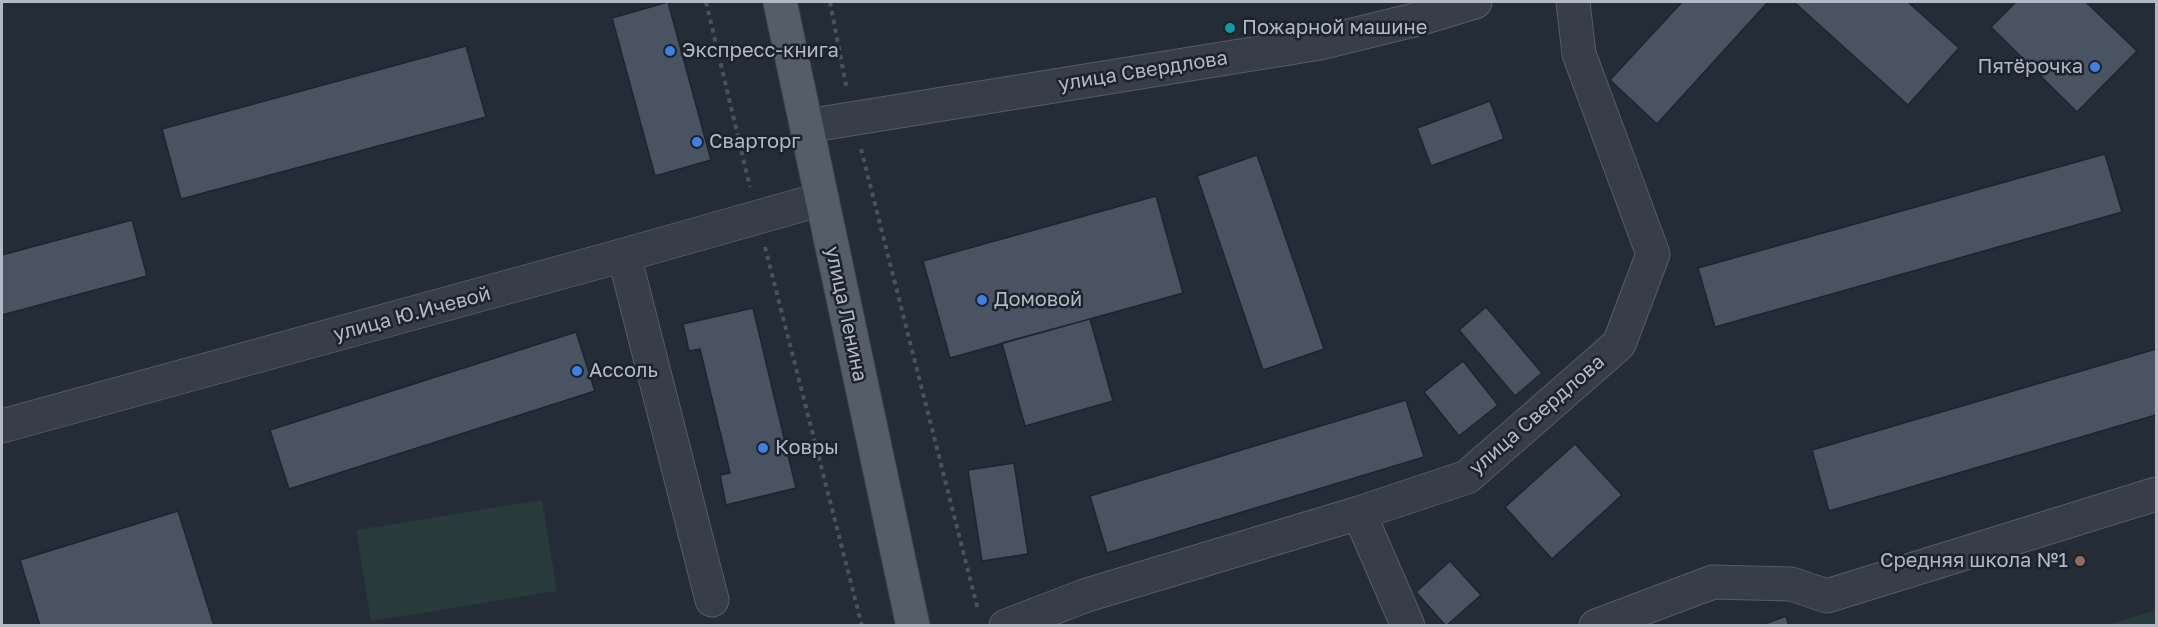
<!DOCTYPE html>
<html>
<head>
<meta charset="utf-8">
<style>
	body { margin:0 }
	#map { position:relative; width:2158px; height:627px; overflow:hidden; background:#242c38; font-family:"Golos Text",sans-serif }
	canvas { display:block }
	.frame { position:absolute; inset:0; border:3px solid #b2b9c5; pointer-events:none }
</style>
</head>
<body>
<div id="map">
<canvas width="2158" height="627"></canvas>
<div class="frame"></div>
</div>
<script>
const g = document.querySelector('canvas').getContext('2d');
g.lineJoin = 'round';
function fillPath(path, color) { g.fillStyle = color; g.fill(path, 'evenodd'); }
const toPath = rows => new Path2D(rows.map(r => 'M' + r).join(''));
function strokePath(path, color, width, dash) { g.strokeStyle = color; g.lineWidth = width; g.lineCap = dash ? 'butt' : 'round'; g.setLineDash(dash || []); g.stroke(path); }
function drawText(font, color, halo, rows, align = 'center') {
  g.font = font + ' "Golos Text",sans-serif'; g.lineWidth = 5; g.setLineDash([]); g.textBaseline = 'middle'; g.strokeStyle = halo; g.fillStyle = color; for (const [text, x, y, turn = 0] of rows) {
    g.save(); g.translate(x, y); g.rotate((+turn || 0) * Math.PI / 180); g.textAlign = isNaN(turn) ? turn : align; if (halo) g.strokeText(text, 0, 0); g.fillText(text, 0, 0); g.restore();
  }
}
fillPath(toPath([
	[542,500,557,591,371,621,356,530],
	[2156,610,2156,625,2107,625]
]), '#283a3b');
const building = toPath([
	[668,2,711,160,655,176,612,18,668,2],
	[1682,2,1768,2,1657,124,1610,80,1682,2],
	[1794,2,1908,2,1959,48,1908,105,1794,2],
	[2016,2,2086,2,2137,51,2077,112,1991,27,2016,2],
	[466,46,486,117,181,199,162,129,466,46],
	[1490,101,1504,139,1431,166,1417,128,1490,101],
	[2105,154,2122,212,1715,327,1698,268,2105,154],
	[1257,155,1324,349,1263,370,1197,176,1257,155],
	[1156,196,1183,293,950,358,923,261,1156,196],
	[132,220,147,276,2,315,2,255,132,220],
	[1486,307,1542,373,1515,396,1459,330,1486,307],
	[753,308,796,488,726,505,720,475,730,473,700,349,689,351,683,324,753,308],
	[1090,319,1113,401,1025,426,1002,343,1090,319],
	[576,332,595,391,289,489,270,430,576,332],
	[2156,349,2156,415,1829,511,1812,450,2156,349],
	[1463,361,1498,405,1459,436,1424,392,1463,361],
	[1406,400,1424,457,1107,553,1090,496,1406,400],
	[1575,444,1622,495,1552,559,1505,507,1575,444],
	[1014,463,1028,554,982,561,968,470,1014,463],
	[178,511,214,626,40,626,20,560,178,511],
	[1450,561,1481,595,1446,626,1416,592,1450,561],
	[1786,616,1789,626,1759,626,1786,616]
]);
fillPath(building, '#4a5362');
strokePath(building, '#1e2530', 1.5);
const minor = toPath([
	[807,126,1320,43,1422,18,1475,2],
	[624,255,712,600],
	[2,426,624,255,822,199],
	[1359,513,1408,626],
	[1006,626,1087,595,1359,513,1467,477,1619,344,1653,254,1579,54,1573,2],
	[1596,626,1713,582,1791,584,1827,596,2156,494]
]);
const major = toPath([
	[780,2,913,626]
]);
strokePath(minor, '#555c67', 35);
strokePath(major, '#404752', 35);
strokePath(toPath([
	[706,2,750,187],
	[830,2,847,90],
	[861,149,978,610],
	[765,247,862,626]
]), '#455559', 4, [4.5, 4.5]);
strokePath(minor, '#373e49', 33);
strokePath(major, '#555d69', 33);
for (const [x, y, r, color] of [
	[1230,28,6,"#0f9aa8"],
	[670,51,6,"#3f7fe0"],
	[2095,67,6,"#3f7fe0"],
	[697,142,6,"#3f7fe0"],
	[982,300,6,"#3f7fe0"],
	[577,371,6,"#3f7fe0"],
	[763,448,6,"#3f7fe0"],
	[2080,561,6,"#8d6e63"]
]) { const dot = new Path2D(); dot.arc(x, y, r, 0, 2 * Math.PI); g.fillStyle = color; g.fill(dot); strokePath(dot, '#1c232d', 2); }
drawText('20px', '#b2b9c5', '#1c232d', [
	["Пожарной машине",1242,28],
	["Экспресс-книга",682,51],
	["Пятёрочка",2083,67,"right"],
	["Сварторг",709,142],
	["Домовой",994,300],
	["Ассоль",589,371],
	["Ковры",775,448],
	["Средняя школа №1",2068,561,"right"]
], 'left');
drawText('20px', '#b2b9c5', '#1c232d', [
	["улица Свердлова",1143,71,-9],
	["улица Ю.Ичевой",412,314,-15],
	["улица Ленина",846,314,78],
	["улица Свердлова",1537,415,-41]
]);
</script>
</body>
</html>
